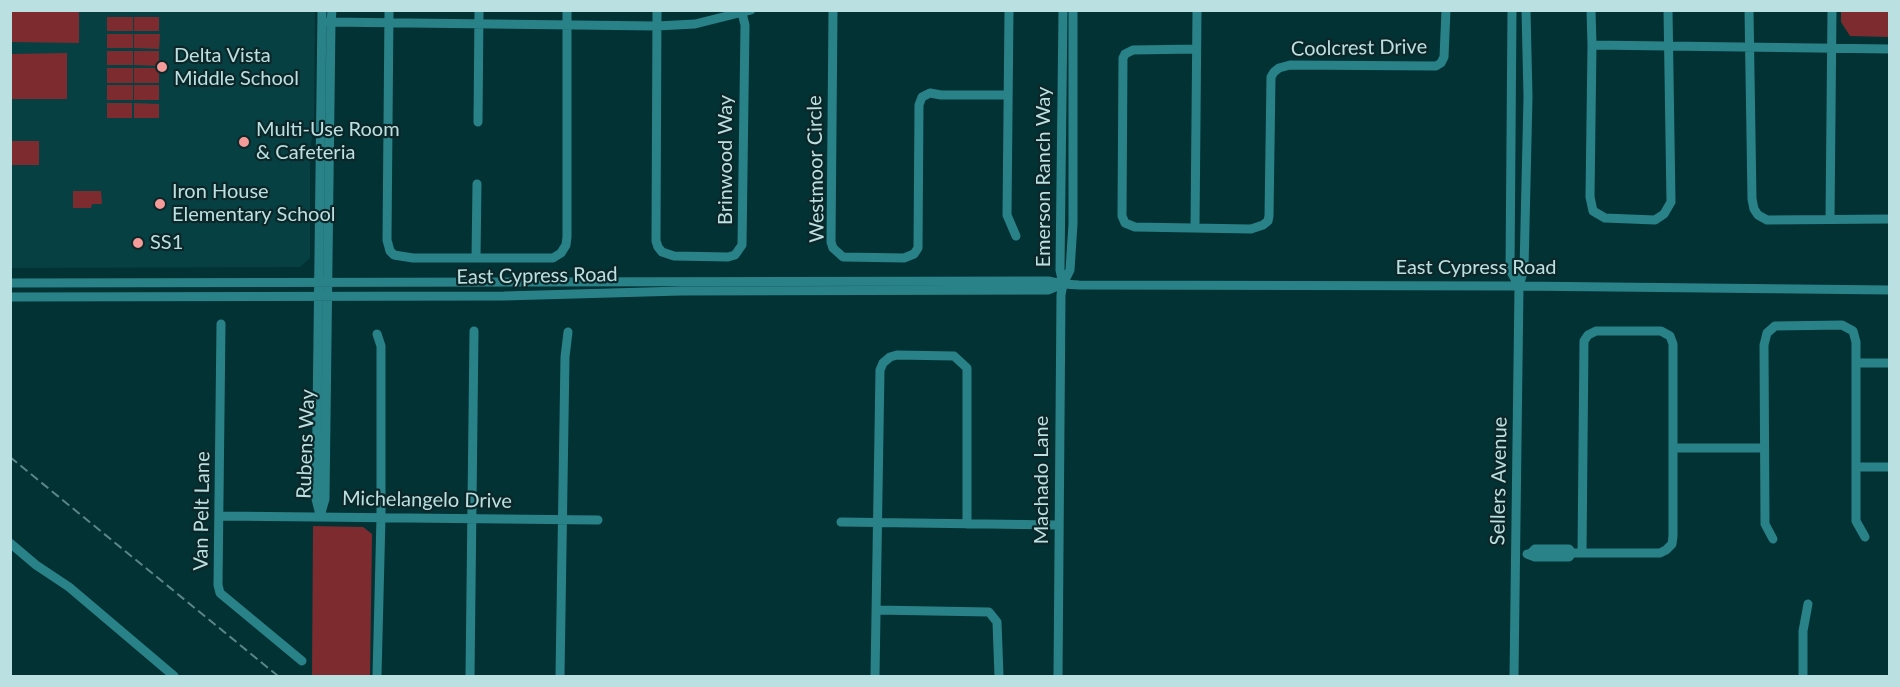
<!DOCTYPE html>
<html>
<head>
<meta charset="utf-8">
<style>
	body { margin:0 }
	#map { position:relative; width:1900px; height:687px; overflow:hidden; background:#033235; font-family:Lato,sans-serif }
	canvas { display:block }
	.frame { position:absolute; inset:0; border:12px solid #bae0e2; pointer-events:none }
</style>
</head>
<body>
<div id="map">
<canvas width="1900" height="687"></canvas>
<div class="frame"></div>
</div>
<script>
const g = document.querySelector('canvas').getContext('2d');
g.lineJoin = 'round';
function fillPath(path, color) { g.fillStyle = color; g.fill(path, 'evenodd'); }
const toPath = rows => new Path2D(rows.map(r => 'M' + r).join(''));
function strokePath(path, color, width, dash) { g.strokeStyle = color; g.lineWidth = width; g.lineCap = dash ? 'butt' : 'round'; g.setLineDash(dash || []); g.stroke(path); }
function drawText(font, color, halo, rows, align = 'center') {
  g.font = font + ' Lato,sans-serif'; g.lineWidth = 4.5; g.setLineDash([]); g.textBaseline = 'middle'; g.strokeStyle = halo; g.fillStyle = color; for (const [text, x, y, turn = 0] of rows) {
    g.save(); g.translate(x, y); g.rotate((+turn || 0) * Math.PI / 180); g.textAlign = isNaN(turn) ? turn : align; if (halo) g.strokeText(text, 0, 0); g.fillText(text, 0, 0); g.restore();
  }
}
fillPath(toPath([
	[10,11,315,11,314,124,310,150,310,258,300,267,11,268]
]), '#074043');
fillPath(toPath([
	[11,10,79,11,79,43,11,42],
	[1841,11,1889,11,1889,37,1850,36,1841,22],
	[107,17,133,17,133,31,107,31],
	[134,17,159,17,159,31,134,31],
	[107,34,133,34,133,48,107,48],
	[134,34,160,34,159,49,134,48],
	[107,51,133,51,133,65,107,65],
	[134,51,159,51,159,66,134,65],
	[67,53,67,99,11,99,11,54],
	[107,68,133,68,133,83,107,83],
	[134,68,159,68,159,83,134,83],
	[107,85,133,85,133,100,107,100],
	[134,85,159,85,159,100,134,100],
	[107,103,132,103,132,118,107,118],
	[134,103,159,104,159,118,134,118],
	[11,141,39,141,39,165,11,165],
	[73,191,101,191,102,204,92,204,91,208,73,208],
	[313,526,363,527,372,534,370,676,312,676]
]), '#7d2b2e');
strokePath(toPath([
	[389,10,387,240,390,251,394,255,413,258,553,258,561,253,566,245,567,237,567,10],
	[657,10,656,241,658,247,662,252,674,256,728,257,735,255,742,245,745,25,742,13],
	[833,10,831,242,833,248,843,257,904,258,914,254,918,248,919,105,922,97,930,93,941,95,1007,95],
	[1009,10,1007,215,1016,236],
	[1512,10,1510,270,1519,286],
	[1591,10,1592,45,1590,197,1593,211,1605,218,1655,220,1664,214,1671,202,1668,10],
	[1749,10,1752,199,1754,209,1758,215,1767,220,1890,219],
	[327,22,657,26,695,24,751,10],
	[1592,45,1890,49],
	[1196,49,1133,50,1125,54,1123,58,1122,216,1125,223,1135,227,1251,229,1263,225,1268,221,1269,216,1271,77,1274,72,1279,68,1290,65,1436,66,1441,63,1444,57,1446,10],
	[478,122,479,10],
	[1830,219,1832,10],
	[1195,228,1197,10],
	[476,258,477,184],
	[10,283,1048,281,1063,284,1079,285,1519,286,1890,290],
	[1063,284,1060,270,1063,10],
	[10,297,504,296,681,291,1048,290,1063,284],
	[221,324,218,585,220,593,302,661],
	[1856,363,1890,363],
	[1673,448,1764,448],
	[1856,467,1890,467],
	[320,515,316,499,322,10],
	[220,516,598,520],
	[320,516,325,499,331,23,332,10],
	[841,522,1059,525],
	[1773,539,1765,524,1764,345,1767,333,1775,326,1842,325,1853,331,1856,342,1856,521,1865,537],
	[10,543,36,565,69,587,174,676],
	[1527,554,1535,557,1569,557,1572,553],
	[1530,554,1535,549,1569,549,1572,553,1660,553,1666,550,1672,544,1673,536,1673,344,1670,336,1661,331,1596,331,1588,335,1584,341,1582,553],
	[876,610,989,612,997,622,999,676],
	[377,676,381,517,381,346,377,334],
	[470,676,474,331],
	[560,676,565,357,568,332],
	[875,676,880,370,883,363,890,357,897,355,954,356,967,368,967,524],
	[1058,676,1061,295,1063,284,1070,270,1073,224,1073,10],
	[1514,676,1519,286,1524,269,1528,97,1526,10],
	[1803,676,1803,631,1808,604]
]), '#298288', 9);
strokePath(toPath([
	[10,457,278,676]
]), '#5b8688', 2, [9, 4.5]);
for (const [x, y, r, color] of [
	[162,67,6,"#f59b99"],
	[244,142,6,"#f59b99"],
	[160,204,6,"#f59b99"],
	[138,243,6,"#f59b99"]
]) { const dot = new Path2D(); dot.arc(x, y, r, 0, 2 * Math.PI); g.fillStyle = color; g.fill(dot); strokePath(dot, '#0d2628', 2); }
drawText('20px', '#bae0e2', '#0d2628', [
	["Coolcrest Drive",1359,48,-1],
	["Brinwood Way",726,160,-90],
	["Westmoor Circle",816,169,-91],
	["Emerson Ranch Way",1044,177,-90],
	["East Cypress Road",1476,268],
	["East Cypress Road",537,276,-1],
	["Rubens Way",306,444,-88],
	["Machado Lane",1042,480,-90],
	["Sellers Avenue",1499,481,-89],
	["Michelangelo Drive",427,500,1],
	["Van Pelt Lane",202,511,-89]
]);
drawText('20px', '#bae0e2', '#0d2628', [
	["Delta Vista",174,56],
	["Middle School",174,79],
	["Multi-Use Room",256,130],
	["& Cafeteria",256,153],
	["Iron House",172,192],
	["Elementary School",172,215],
	["SS1",150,243]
], 'left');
</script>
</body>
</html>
